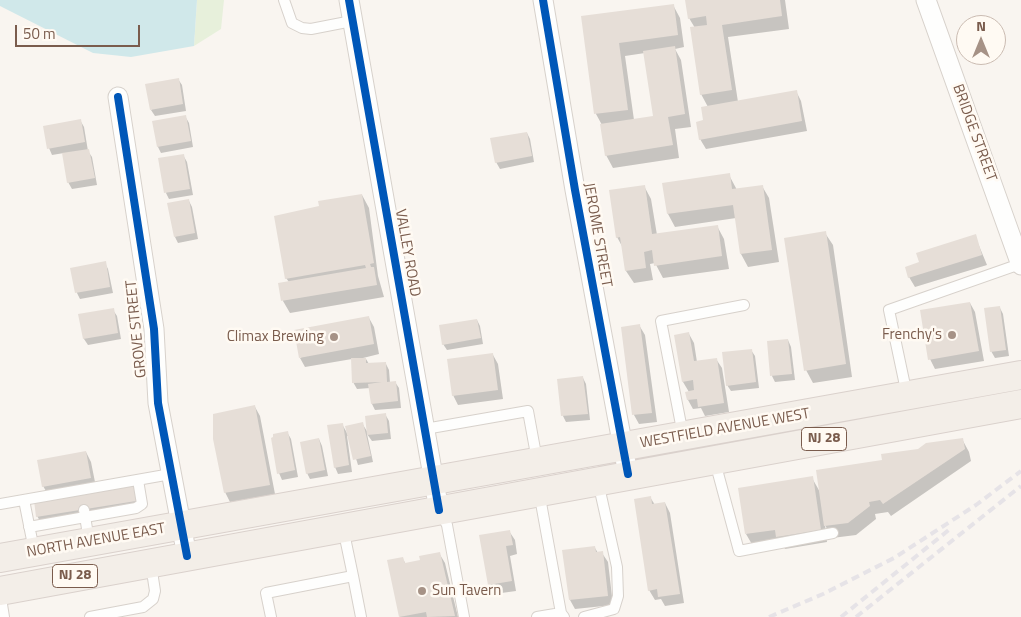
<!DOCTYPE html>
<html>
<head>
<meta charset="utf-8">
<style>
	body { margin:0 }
	#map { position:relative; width:1021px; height:617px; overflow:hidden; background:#f9f5f0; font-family:"Titillium Web",sans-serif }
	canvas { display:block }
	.north { position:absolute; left:956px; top:15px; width:50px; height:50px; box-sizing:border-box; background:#fffaf3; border:1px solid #cabbb1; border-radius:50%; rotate:0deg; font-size:14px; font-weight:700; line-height:20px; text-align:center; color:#7a5c4d }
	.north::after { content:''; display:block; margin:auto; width:18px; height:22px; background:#a69286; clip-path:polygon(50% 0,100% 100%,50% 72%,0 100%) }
	.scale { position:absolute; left:15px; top:25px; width:125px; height:22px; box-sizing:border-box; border:2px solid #7a5c4d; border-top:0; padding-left:6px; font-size:15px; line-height:18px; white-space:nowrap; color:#7a5c4d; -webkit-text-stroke:4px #fffaf3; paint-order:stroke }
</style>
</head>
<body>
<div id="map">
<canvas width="1021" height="617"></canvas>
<div class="north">N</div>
<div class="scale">50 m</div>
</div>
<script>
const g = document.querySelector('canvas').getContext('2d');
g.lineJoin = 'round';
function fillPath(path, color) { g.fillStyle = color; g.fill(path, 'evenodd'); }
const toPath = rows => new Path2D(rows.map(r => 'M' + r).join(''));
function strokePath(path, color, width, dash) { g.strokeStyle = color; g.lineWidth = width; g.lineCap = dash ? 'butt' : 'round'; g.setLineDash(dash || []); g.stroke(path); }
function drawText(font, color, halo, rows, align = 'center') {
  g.font = font + ' "Titillium Web",sans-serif'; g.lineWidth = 5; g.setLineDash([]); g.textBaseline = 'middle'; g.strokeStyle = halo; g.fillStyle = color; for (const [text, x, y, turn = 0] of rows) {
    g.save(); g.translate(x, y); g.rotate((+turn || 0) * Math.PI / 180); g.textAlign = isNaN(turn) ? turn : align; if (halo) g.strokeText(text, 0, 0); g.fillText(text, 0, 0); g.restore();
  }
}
fillPath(toPath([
	[197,0,224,0,221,29,194,46]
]), '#e7f0db');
fillPath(toPath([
	[0,0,197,0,194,46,131,57,93,53,0,6]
]), '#d0e8ea');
fillPath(toPath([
	[686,0,785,0,789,29,728,37,738,102,796,91,801,101,807,131,706,149,700,139,708,107,701,94,695,28,689,18],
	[673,5,680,18,684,47,675,49,681,60,691,127,675,129,679,158,613,168,606,155,602,125,596,114,583,18],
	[645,53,654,117,634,120,625,56],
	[178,79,182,85,186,111,155,116,151,110],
	[185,116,189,123,193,147,161,153,158,147,153,122],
	[80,120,84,127,88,151,92,157,97,185,72,189,68,182,64,153,52,155,49,148],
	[527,133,530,139,534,162,500,169,496,162],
	[183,155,187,162,193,195,169,199,166,193],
	[729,175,737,190,762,186,769,198,779,262,748,267,741,254,736,218,675,227,668,214,664,184],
	[644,186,651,199,657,235,717,226,724,239,729,269,663,278,655,263,650,264,653,280,634,283,626,271,623,248,617,237],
	[362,195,369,208,378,276,384,297,290,313,283,301,280,284,289,282,286,278,320,207],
	[189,201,192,207,198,239,178,243,175,237],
	[825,233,833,245,852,377,813,383,806,370],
	[975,236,987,265,915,287,909,277,921,263],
	[105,263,108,269,113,293,80,299,77,293,72,269],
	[970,303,975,312,984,361,935,369,930,359],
	[1000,308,1003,314,1009,356,995,358,991,351],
	[113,310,117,316,121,339,88,345,84,339,80,315],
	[369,318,374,327,379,354,359,359,366,359,369,364,386,364,389,370,390,383,395,382,399,388,401,408,375,410,372,404,370,388,357,389,353,382,352,359,305,367,300,358],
	[477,320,480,326,483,344,447,350,443,344],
	[639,325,645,335,657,422,639,424,634,415],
	[689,334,694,343,697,362,716,359,722,368,729,412,705,416,701,408,693,409,688,400,689,392,683,382],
	[788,340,791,347,795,380,775,382,772,376,768,342],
	[751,350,755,356,759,388,731,391,727,385],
	[493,355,498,364,503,399,458,405,453,395],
	[583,378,586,384,590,420,566,422,563,416,559,380],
	[255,407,260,416,275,494,230,502,225,492],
	[385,414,389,421,391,439,372,441,367,434,373,462,358,465,349,436,347,436,352,472,338,474,335,467,342,424,347,433,362,423,368,433],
	[287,432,291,439,298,477,282,480,279,473],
	[319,439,322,446,328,476,310,479,307,473],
	[962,439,969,452,971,461,891,516,888,512,875,514,876,519,856,535,832,538,825,525,827,542,785,549,781,542,753,546,746,534,812,478,820,492,884,461],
	[86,452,91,462,96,487,49,496,43,486],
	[133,486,139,496,141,510,43,526,37,516],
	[650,497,655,505,665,503,670,513,684,603,665,606,661,599,655,600,649,590],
	[509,531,515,540,517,554,510,556,516,591,494,594,489,585,480,536],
	[595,548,598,553,602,553,608,562,613,605,575,609,570,600],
	[439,553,445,563,458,617,400,617,389,561,402,558,406,564,421,561]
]), '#0003');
fillPath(toPath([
	[685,0,780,0,782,16,722,25,732,90,700,95,690,27,707,25,706,16,688,19],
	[674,4,678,35,619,43,628,110,594,114,581,16],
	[675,46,685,114,668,117,673,145,605,156,600,124,653,116,643,51],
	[179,78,183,104,150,110,145,84],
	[797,90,802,121,699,140,696,122,703,120,701,107],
	[186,115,191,141,157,147,152,121],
	[81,119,85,142,47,149,43,126],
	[527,132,532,156,495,163,490,138],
	[89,149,95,178,67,183,62,153],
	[184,154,190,189,164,193,158,158],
	[730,173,732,189,763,185,772,250,740,254,733,205,667,214,662,183],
	[645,185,652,234,718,225,722,256,654,266,652,250,644,252,646,268,625,271,620,237,616,238,609,190],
	[362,194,374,263,370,264,371,267,374,267,377,285,281,301,278,283,366,268,365,265,285,279,274,216,319,206,318,201],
	[189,199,195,233,174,237,167,203],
	[826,231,846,364,804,371,784,238],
	[976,234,982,255,908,278,905,267,919,262,916,253],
	[106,261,110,287,75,293,70,268],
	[970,302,979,351,928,360,920,310],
	[1000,306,1006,350,990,352,984,308],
	[114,308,118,333,83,339,78,314],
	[369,316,374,344,299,358,294,330],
	[477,319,481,338,442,345,439,325],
	[640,324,652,413,632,415,621,327],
	[689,332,694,361,717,358,724,403,698,407,697,399,687,400,685,392,694,390,693,380,682,382,674,335],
	[788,339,792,374,770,376,767,341],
	[752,349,756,382,726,386,722,352],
	[493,353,498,390,452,396,447,359],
	[351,358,366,358,366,363,386,362,387,382,396,381,398,401,371,404,368,384,382,382,352,383],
	[583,376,588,414,561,416,557,379],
	[255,405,270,485,224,493,213,439,213,414],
	[386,413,388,433,367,435,365,416],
	[363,422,371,456,353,460,345,426],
	[343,423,349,465,334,468,327,425],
	[288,431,295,470,277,474,271,438,273,437,273,434],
	[319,438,325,470,306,474,300,442],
	[963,438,965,449,883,504,880,500,869,502,870,506,848,523,824,526,816,470,882,460,881,454,918,449,926,443],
	[86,451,91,478,42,487,37,460],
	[813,476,821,530,776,537,775,530,745,534,738,488],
	[134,485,136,501,36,517,34,500],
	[651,496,652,504,665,502,680,594,658,597,657,589,648,591,634,499],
	[510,530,513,545,506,546,512,581,488,585,479,535],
	[595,546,596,552,603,551,608,596,569,600,562,550],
	[440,552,455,616,427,617,426,612,399,617,387,560,403,557,405,563,420,560,419,556]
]), '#e6ded7');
const service = toPath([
	[284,0,292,23,302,28,311,29,352,21],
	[907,395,889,310,1020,264],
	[425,429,528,411,537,460],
	[683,435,661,321,744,305],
	[715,462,739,551,833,533],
	[539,492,561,613,564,617],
	[24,500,34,550],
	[0,504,171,474],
	[84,510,89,541],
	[440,511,447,525,464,617],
	[29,527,136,508,142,504,138,480],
	[343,528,353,576],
	[0,592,4,617],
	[90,617,143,607,153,599,155,591,151,565],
	[271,617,266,593,353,576,361,617],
	[537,617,561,613],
	[584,617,614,609,618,596,617,567,598,482]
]);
const minor = toPath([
	[349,0,439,510],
	[543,0,575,190,628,474],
	[926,0,1021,265],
	[118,97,154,329,158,403,187,556]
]);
const primary = toPath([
	[0,558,1021,375],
	[0,591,1021,404]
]);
strokePath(service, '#d7d1cb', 12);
strokePath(minor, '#d7d1cb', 21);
strokePath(primary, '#dad1cc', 30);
strokePath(service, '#fefefd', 10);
strokePath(minor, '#fefefd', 19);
strokePath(primary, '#f3eee8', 28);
strokePath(toPath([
	[769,617,823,594,894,558,976,505,1021,471],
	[841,617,950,529],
	[856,617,1021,486]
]), '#e6e3e7', 4, [8, 5]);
strokePath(toPath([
	[349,0,439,510],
	[543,0,575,190,628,474],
	[118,97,154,329,158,403,187,556]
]), '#0057b8', 8);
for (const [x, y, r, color] of [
	[952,335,5,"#a69286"],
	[334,337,5,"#a69286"],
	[422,591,5,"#a69286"]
]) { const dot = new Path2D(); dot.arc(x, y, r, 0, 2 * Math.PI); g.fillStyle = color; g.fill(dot); strokePath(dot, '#fffaf3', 2); }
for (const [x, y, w] of [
	[824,439,45],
	[75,576,45]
]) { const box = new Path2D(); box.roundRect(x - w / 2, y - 11.5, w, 23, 4); g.fillStyle = '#fffaf3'; g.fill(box); strokePath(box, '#7a5c4d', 1); }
drawText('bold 14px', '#7a5c4d', null, [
	["NJ 28",824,439],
	["NJ 28",75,576]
]);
drawText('15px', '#7a5c4d', '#fffaf3', [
	["BRIDGE STREET",974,133,70],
	["JEROME STREET",597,235,80],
	["VALLEY ROAD",407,253,80],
	["GROVE STREET",137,329,-96],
	["WESTFIELD AVENUE WEST",725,429,-10],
	["NORTH AVENUE EAST",96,541,-10]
]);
drawText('15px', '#7a5c4d', '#fffaf3', [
	["Frenchy's",942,335],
	["Climax Brewing",324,337],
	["Sun Tavern",432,591,"left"]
], 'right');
</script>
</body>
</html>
